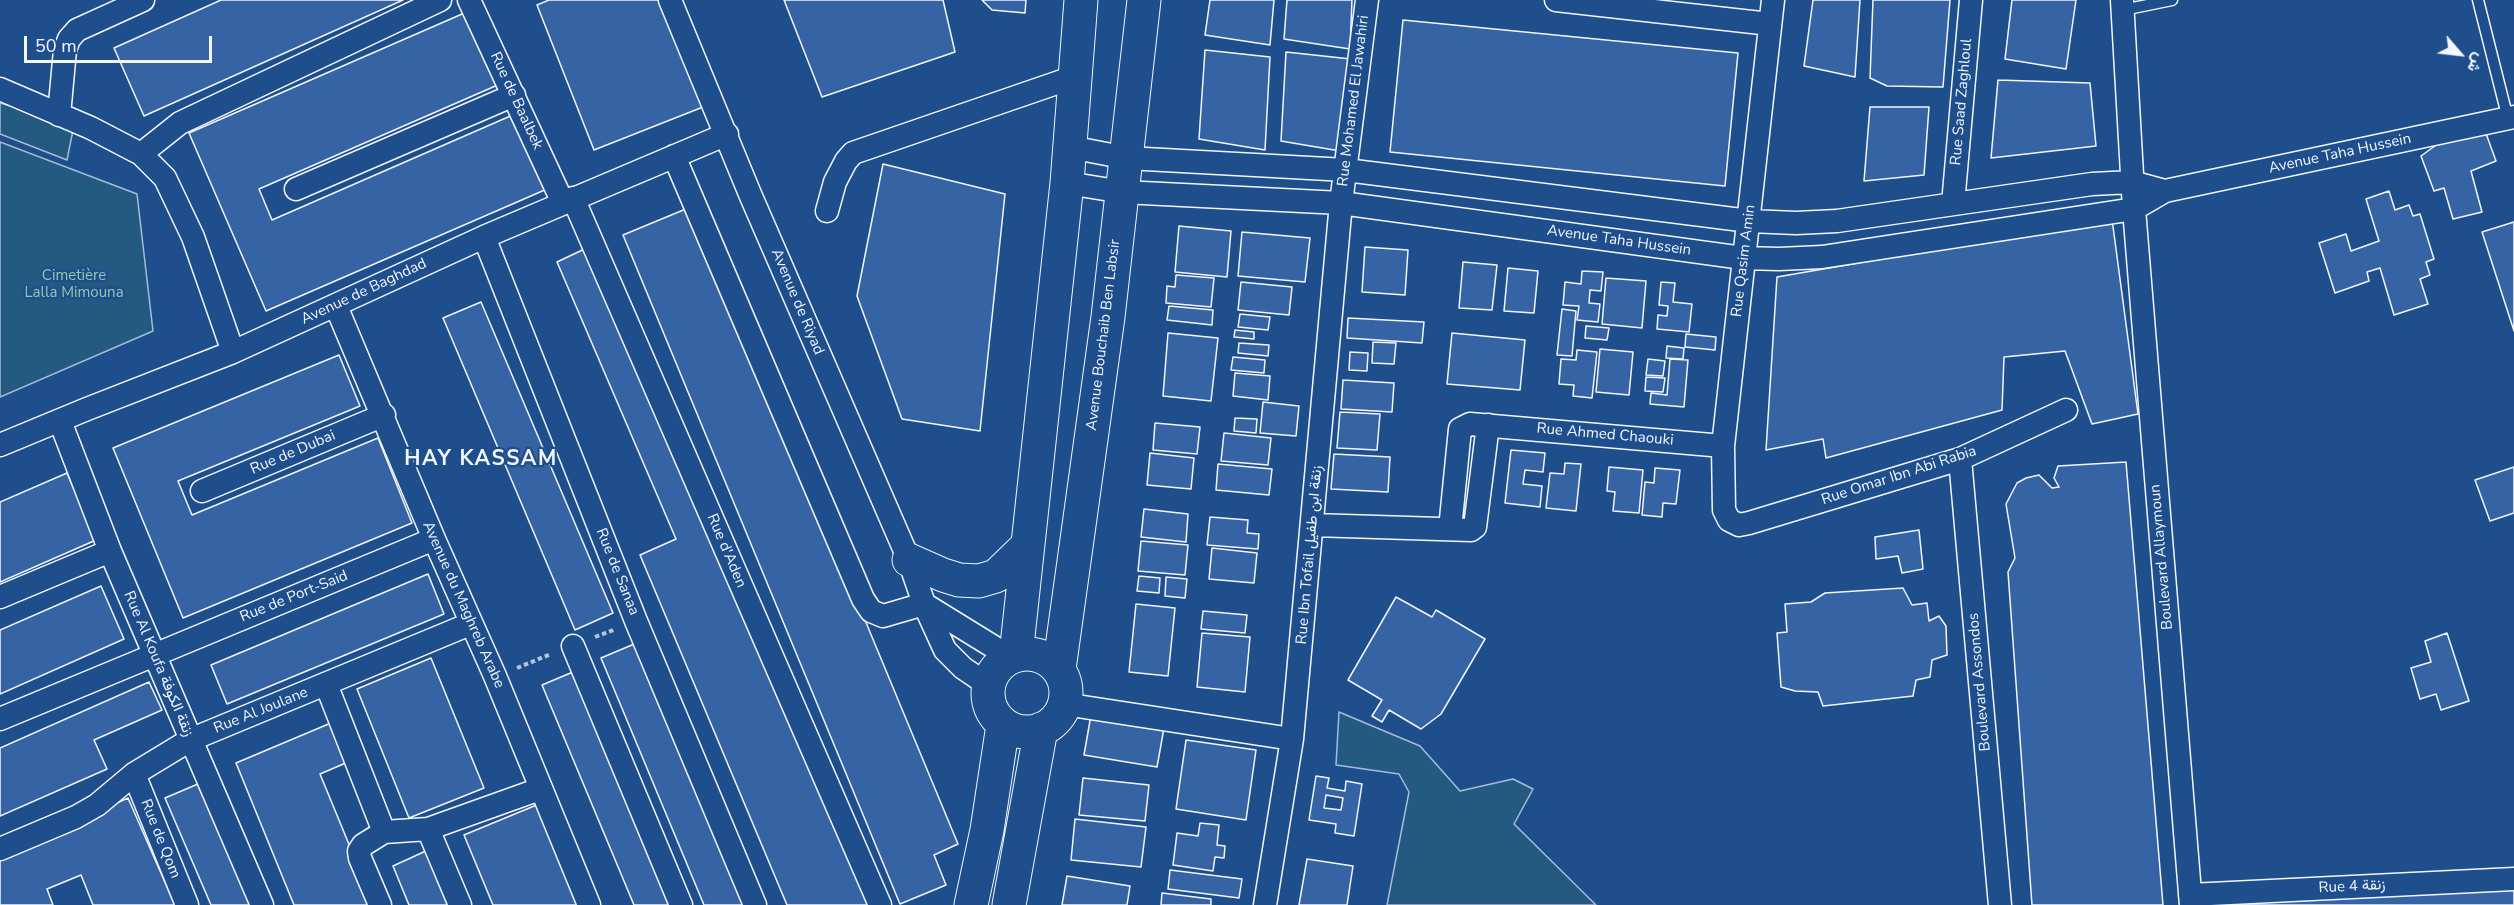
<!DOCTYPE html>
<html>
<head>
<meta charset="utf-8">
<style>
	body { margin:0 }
	#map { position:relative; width:2514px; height:905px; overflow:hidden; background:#1f4e8c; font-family:"Nunito Sans",Vazirmatn,sans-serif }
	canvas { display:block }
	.north { position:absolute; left:2430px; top:24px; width:60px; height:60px; -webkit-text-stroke:4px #1f4e8c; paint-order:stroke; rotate:118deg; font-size:16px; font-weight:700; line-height:24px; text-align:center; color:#f2f6ff }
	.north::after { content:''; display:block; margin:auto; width:21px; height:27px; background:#f2f6ff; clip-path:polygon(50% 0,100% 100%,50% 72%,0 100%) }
	.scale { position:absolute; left:24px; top:36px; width:188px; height:27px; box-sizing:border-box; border:3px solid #f2f6ff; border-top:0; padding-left:8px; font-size:18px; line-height:21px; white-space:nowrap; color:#f2f6ff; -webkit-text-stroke:4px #1f4e8c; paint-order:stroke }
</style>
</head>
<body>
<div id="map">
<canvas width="2514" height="905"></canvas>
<div class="north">ش</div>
<div class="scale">50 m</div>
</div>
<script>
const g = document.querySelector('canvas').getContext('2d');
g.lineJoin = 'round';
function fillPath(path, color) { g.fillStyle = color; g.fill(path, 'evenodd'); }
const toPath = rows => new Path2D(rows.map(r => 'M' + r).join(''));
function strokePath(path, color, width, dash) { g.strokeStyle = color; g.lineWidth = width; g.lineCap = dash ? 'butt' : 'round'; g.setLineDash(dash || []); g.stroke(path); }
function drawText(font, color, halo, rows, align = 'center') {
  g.font = font + ' "Nunito Sans",Vazirmatn,sans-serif'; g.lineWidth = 4.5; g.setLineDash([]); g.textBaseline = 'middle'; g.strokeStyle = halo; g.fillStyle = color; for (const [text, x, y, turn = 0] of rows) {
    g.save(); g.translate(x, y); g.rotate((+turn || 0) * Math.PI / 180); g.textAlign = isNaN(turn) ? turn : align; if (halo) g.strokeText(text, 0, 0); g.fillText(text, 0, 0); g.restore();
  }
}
const green = toPath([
	[0,103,74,125,67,160,0,134,0,103],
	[0,142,137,194,153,331,0,397,0,142],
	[1339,712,1420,746,1460,791,1513,779,1533,789,1514,824,1596,905,1387,905,1409,792,1399,774,1336,765,1339,712]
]);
fillPath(green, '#245a82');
strokePath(green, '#a8bbd7', 1.5);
const building = toPath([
	[221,0,403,0,144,116,114,48,221,0],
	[549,0,662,0,703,107,594,150,537,5,549,0],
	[784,0,943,0,955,52,822,97,784,0],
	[982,0,1026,0,1025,13,992,10,982,0],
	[1210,0,1274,0,1270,45,1205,35,1210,0],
	[1287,0,1352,0,1350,49,1284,39,1287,0],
	[1813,0,1860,0,1855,77,1804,66,1813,0],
	[1873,0,1950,0,1943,87,1887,86,1870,78,1873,0],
	[2012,0,2076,0,2066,69,2005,59,2012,0],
	[469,11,500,84,259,189,272,220,515,114,547,189,266,311,189,133,469,11],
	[1403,20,1738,53,1725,186,1390,152,1403,20],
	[1205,50,1270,57,1265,150,1199,139,1205,50],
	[1286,52,1351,59,1346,152,1281,141,1286,52],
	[1998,80,2090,83,2096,146,1991,158,1998,80],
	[1870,107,1929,107,1924,175,1864,181,1870,107],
	[2484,128,2496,161,2471,171,2482,212,2453,219,2444,188,2434,191,2421,156,2439,143,2484,128],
	[883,164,1005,194,980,431,902,419,857,296,883,164],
	[2389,191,2395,210,2409,205,2413,216,2420,214,2434,259,2426,262,2430,275,2420,279,2428,304,2394,315,2380,268,2367,272,2369,281,2335,293,2319,243,2346,234,2351,251,2379,241,2366,199,2389,191],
	[693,206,958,844,934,855,946,885,900,904,623,235,693,206],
	[2112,219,2138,414,2092,424,2065,351,2004,357,2002,410,1826,458,1823,439,1766,450,1777,277,2112,219],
	[2514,222,2514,331,2482,232,2514,222],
	[1179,226,1231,231,1227,277,1175,272,1179,226],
	[1242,232,1310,238,1305,282,1238,276,1242,232],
	[593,245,875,905,787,905,640,555,676,539,557,262,593,245],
	[1365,247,1408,250,1405,295,1362,292,1365,247],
	[1463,262,1497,265,1492,310,1459,308,1463,262],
	[1508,268,1538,271,1534,313,1504,311,1508,268],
	[1582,271,1603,272,1601,291,1590,290,1589,303,1600,304,1598,322,1577,320,1579,306,1563,305,1565,282,1581,284,1582,271],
	[1176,275,1214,278,1211,307,1166,303,1167,286,1175,287,1176,275],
	[1606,278,1646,281,1642,328,1602,324,1606,278],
	[1241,282,1292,287,1289,315,1238,310,1241,282],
	[1661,282,1675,283,1673,302,1692,304,1689,332,1657,329,1658,315,1667,316,1668,306,1659,305,1661,282],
	[481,302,613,613,575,630,443,318,481,302],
	[1169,306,1213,310,1212,325,1167,320,1169,306],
	[1562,309,1576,311,1572,356,1557,355,1562,309],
	[1240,314,1270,317,1268,330,1238,327,1240,314],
	[1348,318,1424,322,1422,343,1347,338,1348,318],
	[1586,326,1609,328,1607,340,1585,338,1586,326],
	[1235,330,1254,332,1254,339,1234,337,1235,330],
	[1168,333,1218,338,1211,401,1163,396,1168,333],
	[1452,333,1525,340,1520,390,1447,384,1452,333],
	[1686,334,1716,337,1715,350,1685,347,1686,334],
	[1373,342,1396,343,1394,364,1372,363,1373,342],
	[1239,343,1269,345,1268,356,1238,353,1239,343],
	[1667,346,1684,348,1683,359,1666,358,1667,346],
	[1600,349,1633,352,1629,395,1596,392,1600,349],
	[1577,350,1597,352,1592,398,1573,396,1574,385,1559,384,1561,359,1576,360,1577,350],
	[1350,352,1368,353,1367,371,1349,370,1350,352],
	[339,355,360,406,178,481,192,515,378,438,412,523,183,618,113,448,339,355],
	[1233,357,1265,360,1264,373,1231,370,1233,357],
	[1648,359,1665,361,1663,376,1646,375,1648,359],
	[1670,359,1688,360,1684,407,1650,404,1651,393,1667,395,1670,359],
	[1235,373,1270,376,1268,400,1233,396,1235,373],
	[1646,377,1665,378,1663,392,1645,391,1646,377],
	[1343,380,1394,383,1392,412,1341,409,1343,380],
	[1263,402,1299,406,1296,436,1260,433,1263,402],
	[1340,412,1380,414,1377,450,1337,448,1340,412],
	[1235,418,1257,419,1256,433,1234,431,1235,418],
	[1155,423,1200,427,1197,454,1153,450,1155,423],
	[1224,433,1271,438,1268,465,1221,461,1224,433],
	[1511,450,1545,453,1543,472,1525,470,1523,484,1542,486,1540,507,1505,503,1511,450],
	[1150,453,1194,458,1191,489,1147,485,1150,453],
	[1334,454,1390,457,1388,492,1331,489,1334,454],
	[2126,462,2163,905,2032,905,2008,572,2015,558,2006,504,2017,483,2026,478,2039,475,2052,488,2059,487,2054,478,2058,466,2126,462],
	[1565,463,1581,464,1576,511,1546,508,1550,473,1564,474,1565,463],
	[1218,464,1272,469,1269,495,1216,490,1218,464],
	[1609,467,1643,470,1639,513,1613,511,1615,492,1607,491,1609,467],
	[2514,467,2514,513,2490,521,2475,480,2514,467],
	[1655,468,1680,470,1676,504,1663,503,1662,517,1642,515,1645,482,1654,483,1655,468],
	[67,473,96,540,0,582,0,502,67,473],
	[1144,509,1188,514,1186,542,1141,537,1144,509],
	[1210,517,1248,520,1247,533,1259,534,1258,549,1207,545,1210,517],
	[1919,530,1923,569,1902,573,1898,556,1876,559,1875,537,1919,530],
	[1141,541,1188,545,1185,575,1138,571,1141,541],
	[1212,548,1257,553,1254,583,1209,579,1212,548],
	[428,574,444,614,227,704,211,665,428,574],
	[1139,576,1160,578,1159,593,1137,591,1139,576],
	[1166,577,1187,579,1185,598,1165,596,1166,577],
	[101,586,124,639,0,694,0,630,101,586],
	[1903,588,1912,605,1927,603,1929,621,1939,616,1946,626,1947,655,1932,660,1930,677,1916,680,1913,696,1823,706,1818,692,1795,691,1781,687,1777,633,1787,632,1785,604,1811,602,1825,593,1903,588],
	[1396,597,1432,617,1436,610,1485,639,1441,714,1421,729,1389,710,1382,722,1372,716,1382,700,1348,680,1396,597],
	[1136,604,1175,608,1168,676,1129,672,1136,604],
	[1203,611,1247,615,1245,633,1201,629,1203,611],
	[1202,633,1250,637,1245,692,1197,687,1202,633],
	[2447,633,2469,701,2441,710,2436,694,2420,699,2411,668,2431,662,2425,641,2447,633],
	[639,642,749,905,704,905,601,658,639,642],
	[431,658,484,788,409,818,357,689,431,658],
	[580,669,679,905,634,905,542,685,580,669],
	[149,682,162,710,94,740,107,769,0,816,0,748,149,682],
	[1091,715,1164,728,1157,767,1084,755,1091,715],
	[338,720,355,759,320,774,374,905,294,905,236,763,338,720],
	[1186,740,1256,750,1246,820,1176,809,1186,740],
	[1316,776,1329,778,1327,788,1345,791,1346,781,1362,784,1354,836,1335,833,1336,824,1309,820,1316,776],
	[1326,795,1343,798,1341,810,1324,808,1326,795],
	[1083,778,1149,785,1145,821,1079,815,1083,778],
	[205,781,258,905,211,905,165,798,205,781],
	[128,798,175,905,93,905,81,875,47,889,53,905,0,905,0,855,128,798],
	[539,804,581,905,493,905,464,835,539,804],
	[1075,819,1146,827,1141,867,1071,860,1075,819],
	[1200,823,1219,825,1217,845,1225,846,1224,858,1215,857,1213,871,1173,865,1177,833,1198,836,1200,823],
	[428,850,452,905,409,905,393,866,428,850],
	[1307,859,1353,866,1347,905,1299,905,1307,859],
	[1170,870,1242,879,1239,898,1168,889,1170,870],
	[1067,876,1130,886,1127,905,1062,905,1067,876],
	[2514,881,2514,905,2226,905,2225,898,2514,881],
	[1162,893,1211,899,1211,905,1161,905,1162,893]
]);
fillPath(building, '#3563a3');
strokePath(building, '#f2f6ff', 1.5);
const lane = toPath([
	[2478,0,2508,119],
	[2123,10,2172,0]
]);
const street = toPath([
	[469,0,563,203],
	[670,0,750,194,909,560,924,604,945,650,963,668,988,685],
	[1556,0,1770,24],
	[1773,0,1723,446,1724,510,1729,520,1739,525,1749,523,1960,459,2066,410],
	[2122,0,2134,209,2191,905],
	[0,89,91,128,141,154,165,178,193,237,233,352],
	[59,115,65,50,69,39,77,30,143,0],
	[1070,147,1127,158,1346,170,1749,221,1796,223,1837,221,2092,184,2132,182,2165,191],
	[141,154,180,123,440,0],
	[674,156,863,599,871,611,883,616,924,604],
	[1067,183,1123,192,1341,203,1743,258,1779,259,1822,257,2134,209,2165,191,2514,117],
	[296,189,514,95],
	[573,198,880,905],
	[1953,204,1971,0],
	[827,211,835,182,846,161,853,153,1074,77],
	[484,237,636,621,755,905],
	[336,306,434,539,495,676,589,905],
	[60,421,110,551,262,905],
	[0,445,87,409,233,352,484,237,727,134],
	[1960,459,2000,905],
	[202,491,384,415],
	[1313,525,1471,530,1475,527,1488,425],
	[1450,529,1460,429,1470,424,1723,446],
	[0,597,110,551],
	[924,604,1010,657],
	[573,646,681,905],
	[326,684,384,832],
	[1064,704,1292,739],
	[0,719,434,539],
	[134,774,187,905],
	[428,829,460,905],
	[0,849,76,817,97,805,134,774,190,740,470,624],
	[2190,895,2514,879],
	[380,905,360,858,359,851,363,845,384,832,428,829,540,789],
	[1265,905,1292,739,1341,203,1367,0]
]);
const primary = toPath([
	[909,560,943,575,959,580,979,581,996,576,1028,545],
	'988 693a39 39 0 1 1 78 0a39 39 0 1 1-78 0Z',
	[1016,655,1067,183,1081,0],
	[1059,669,1108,317,1144,0],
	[971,905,987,830,1003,725],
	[1009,905,1041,729]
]);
strokePath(lane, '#f2f6ff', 13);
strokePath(street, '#f2f6ff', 25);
strokePath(primary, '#f2f6ff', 35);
strokePath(toPath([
	[595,637,616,629],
	[517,668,551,654]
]), '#b3c4dc', 4, [4.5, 3]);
strokePath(lane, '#1f4e8c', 10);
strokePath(street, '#1f4e8c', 22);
strokePath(primary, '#1f4e8c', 33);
drawText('15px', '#f2f6ff', '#1f4e8c', [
	["Rue de Baalbek",516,101,65],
	["Rue Mohamed El Jawahiri",1354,101,-83],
	["Rue Saad Zaghloul",1962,102,-85],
	["Avenue Taha Hussein",2340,154,-12],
	["Avenue Taha Hussein",1619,241,8],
	["Rue Qasim Amin",1744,261,-83],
	["Avenue de Baghdad",364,292,-25],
	["Avenue de Riyad",797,302,67],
	["Avenue Bouchaib Ben Labsir",1104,335,-83],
	["Rue Ahmed Chaouki",1605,435,5],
	["Rue de Dubai",293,453,-23],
	["Rue Omar Ibn Abi Rabia",1899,476,-18],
	["Rue d'Aden",726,551,67],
	["Rue Ibn Tofail زنقة ابن طفيل",1310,555,-85],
	["Boulevard Allaymoun",2162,557,-95],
	["Rue de Sanaa",617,572,68],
	["Rue de Port-Said",294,597,-22],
	["Avenue du Maghreb Arabe",463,605,66],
	["Rue Al Koufa زنقة الكوفة",158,664,67],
	["Boulevard Assondos",1980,682,-95],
	["Rue Al Joulane",261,711,-22],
	["Rue de Qom",160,839,68],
	["Rue 4 زنقة",2352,887,-3]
]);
drawText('15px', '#97c8a6', '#1f4e8c', [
	["Cimetière",74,276],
	["Lalla Mimouna",74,293]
]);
g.letterSpacing = '1.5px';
drawText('bold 21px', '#f2f6ff', '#1f4e8c', [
	["HAY KASSAM",481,460]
]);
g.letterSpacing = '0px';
</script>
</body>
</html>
